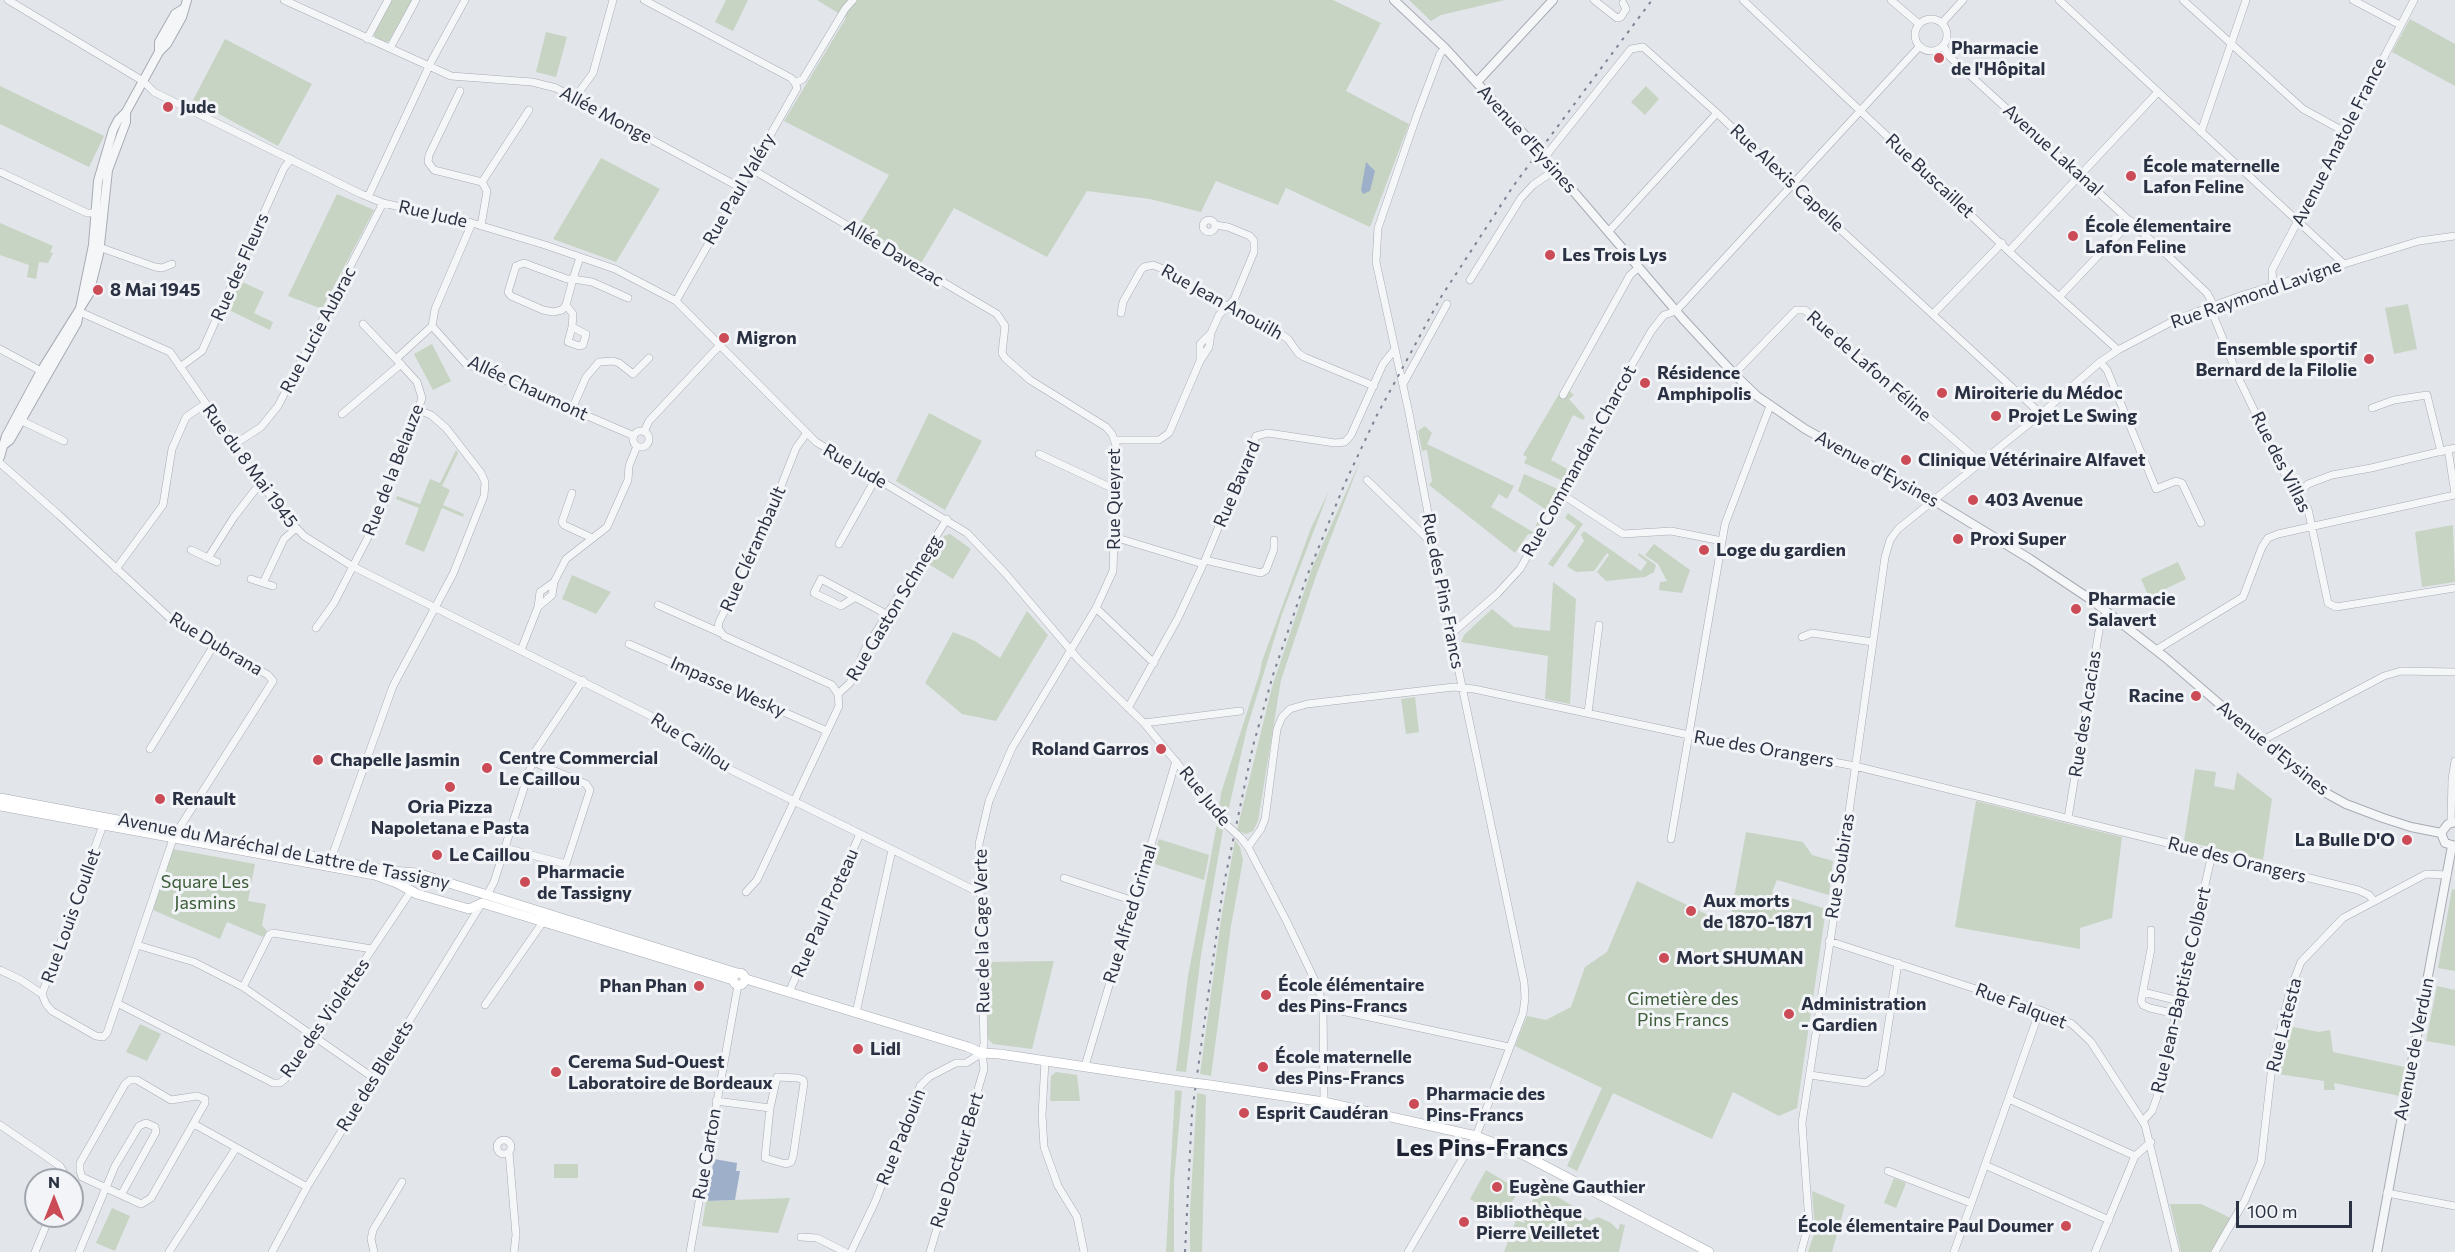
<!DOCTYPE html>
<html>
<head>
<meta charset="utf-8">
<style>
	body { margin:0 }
	#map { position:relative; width:2455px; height:1252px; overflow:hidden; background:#e2e5ea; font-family:Commissioner,sans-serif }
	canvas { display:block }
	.north { position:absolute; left:24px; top:1168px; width:60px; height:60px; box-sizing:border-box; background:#f2f4f7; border:2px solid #a2a6af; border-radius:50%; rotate:0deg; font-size:16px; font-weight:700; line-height:24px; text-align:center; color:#2a3142 }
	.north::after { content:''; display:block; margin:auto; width:21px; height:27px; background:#cb4b56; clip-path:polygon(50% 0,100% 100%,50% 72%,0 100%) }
	.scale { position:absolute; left:2236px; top:1201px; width:116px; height:27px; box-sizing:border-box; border:3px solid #2a3142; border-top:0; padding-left:8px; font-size:18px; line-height:21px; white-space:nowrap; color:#2a3142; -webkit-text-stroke:4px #f2f4f7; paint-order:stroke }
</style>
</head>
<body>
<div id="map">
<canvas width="2455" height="1252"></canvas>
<div class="north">N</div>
<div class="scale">100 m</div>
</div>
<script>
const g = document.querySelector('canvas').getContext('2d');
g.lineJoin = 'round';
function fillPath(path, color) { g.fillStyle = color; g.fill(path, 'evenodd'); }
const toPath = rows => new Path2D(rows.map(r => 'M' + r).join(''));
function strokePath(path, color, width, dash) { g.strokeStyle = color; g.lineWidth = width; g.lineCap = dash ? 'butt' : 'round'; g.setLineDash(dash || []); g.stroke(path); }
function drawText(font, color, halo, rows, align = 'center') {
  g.font = font + ' Commissioner,sans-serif'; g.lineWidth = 6; g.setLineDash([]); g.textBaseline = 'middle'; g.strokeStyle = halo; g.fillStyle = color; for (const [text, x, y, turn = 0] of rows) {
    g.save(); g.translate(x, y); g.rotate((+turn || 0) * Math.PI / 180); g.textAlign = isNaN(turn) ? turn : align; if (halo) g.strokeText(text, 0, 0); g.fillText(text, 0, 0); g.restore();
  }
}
fillPath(toPath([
	[392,0,412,0,389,41,386,42,375,37,373,33],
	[726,0,748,0,733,31,715,22],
	[817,0,1333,0,1381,23,1346,91,1409,124,1370,227,1286,188,1278,205,1216,181,1201,212,1150,199,1087,191,1047,257,954,208,921,263,859,225,889,175,784,121,846,18],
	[1409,0,1505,0,1441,15,1431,21],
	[2410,19,2455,44,2455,86,2392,52],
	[546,32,567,37,556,77,536,72],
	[225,39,312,84,278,146,193,100],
	[0,86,104,136,89,167,0,124],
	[1646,86,1659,99,1645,115,1631,102],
	[601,158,660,189,616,262,553,239],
	[337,194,374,210,322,309,288,296],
	[0,223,53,246,50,252,53,253,48,263,39,262,36,279,27,277,29,265,0,255],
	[240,281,264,292,254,313,273,322,270,330,227,309],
	[2408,304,2417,349,2394,354,2385,308],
	[432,344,451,381,433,390,414,354],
	[1568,390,1574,395,1569,399,1585,417,1583,420,1573,415,1551,460,1569,470,1563,481,1524,463,1527,457,1523,455,1559,394,1564,397],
	[929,413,982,441,945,510,896,481],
	[1425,426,1432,433,1427,444,1514,486,1507,499,1499,494,1491,507,1533,532,1542,512,1545,515,1537,534,1528,534,1515,553,1429,485,1432,481,1427,450,1422,451,1418,431],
	[456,450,458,453,442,486,450,490,443,505,464,514,463,517,442,508,424,552,405,544,419,508,396,499,397,496,420,504,430,479,440,483],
	[1361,459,1316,576,1281,680,1258,821,1253,831,1246,834,1237,830,1272,687,1312,568],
	[1524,474,1558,489,1548,511,1518,491],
	[1329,491,1282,614,1247,728,1226,821,1219,808,1221,793,1260,672,1262,661,1311,528],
	[1568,513,1583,524,1553,567,1548,564,1576,526,1565,518],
	[2453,525,2455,582,2422,587,2415,532],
	[1584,531,1641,571,1647,562,1638,555,1639,553,1656,565,1654,572,1645,577,1606,581,1597,572,1609,555,1607,553,1594,571,1576,572,1567,566,1584,541,1581,535],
	[950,534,971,549,953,579,927,563,944,536],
	[1654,544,1690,570,1682,593,1659,590,1660,582,1667,581,1658,564,1645,555],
	[2178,562,2186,579,2149,597,2141,579],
	[572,575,611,592,596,614,562,599],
	[1553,582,1576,599,1570,704,1545,699,1548,656,1461,642,1464,635,1492,609,1514,627,1550,631],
	[1027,611,1048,635,996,721,962,714,925,683,953,632,975,641,1000,658],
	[1415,697,1419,732,1406,734,1401,699],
	[2195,769,2216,772,2214,786,2234,790,2237,772,2272,799,2263,860,2184,841],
	[1976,801,2122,837,2112,918,2080,928,2080,949,1955,927],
	[1217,824,1223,830,1201,955,1186,1072,1176,1071,1188,976],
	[1746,832,1803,842,1812,855,1833,861,1829,895,1777,880,1772,892,1826,909,1797,1108,1779,1116,1733,1092,1712,1139,1613,1093,1577,1171,1567,1166,1602,1088,1515,1046,1527,1016,1546,1020,1571,1007,1585,967,1607,952,1637,881,1729,925],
	[1159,839,1209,855,1204,880,1152,863],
	[1235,840,1240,847,1243,860,1231,926,1211,1076,1200,1074,1222,913],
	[173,849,255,864,248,901,266,904,262,925,267,931,263,937,227,922,220,939,153,910],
	[2452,889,2455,890,2455,971,2438,968],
	[1054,961,1032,1049,993,1044,988,1039,987,962],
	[2437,986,2455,990,2455,1046,2426,1041],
	[140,1024,161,1034,147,1061,126,1052],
	[2288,1026,2319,1032,2330,1030,2333,1052,2405,1067,2400,1096,2334,1083,2335,1090,2324,1090,2324,1081,2278,1074],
	[1056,1072,1077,1075,1080,1101,1050,1101,1051,1076],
	[1175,1090,1182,1091,1174,1182,1174,1252,1166,1252],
	[1197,1093,1206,1095,1202,1252,1190,1252,1190,1212],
	[554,1164,578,1164,578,1178,554,1178],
	[1486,1170,1519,1190,1502,1219,1470,1199],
	[1894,1178,1906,1183,1896,1208,1884,1203],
	[1547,1191,1580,1210,1582,1215,1590,1221,1598,1217,1611,1223,1618,1230,1620,1224,1625,1225,1619,1252,1504,1252,1516,1220,1524,1223,1534,1197],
	[1812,1191,1845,1205,1832,1252,1808,1252,1815,1231],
	[790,1198,778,1233,702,1226,706,1201],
	[2170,1204,2201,1204,2231,1218,2211,1252,2181,1252],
	[112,1208,130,1216,115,1251,96,1243]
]), '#c7d4c3');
fillPath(toPath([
	[1366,162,1375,171,1370,191,1363,194,1361,190],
	[714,1159,737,1163,736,1171,740,1171,735,1200,706,1201]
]), '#9eb0c9');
const minor = toPath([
	[8,0,143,81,154,92,361,194,383,203,472,223,545,245,615,269,676,301,816,442,967,533,1005,573,1079,660,1144,723,1214,808,1219,818],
	[284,0,451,76,532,82,556,88,739,187],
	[644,0,791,78,795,83,797,88,676,301],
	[1594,0,1617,18,1621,17,1626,9,1623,3],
	[1743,0,2016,258,2118,350],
	[1891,0,1919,24],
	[2059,0,2344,264],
	[2183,0,2303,109,2345,132],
	[2353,0,2400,25],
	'1915 35a16 16 0 1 1 32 0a16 16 0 1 1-32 0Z',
	[1942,23,1963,0],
	[367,39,388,0],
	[1943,46,1950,57,2166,254,2207,293,2214,306],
	[390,48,416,0],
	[795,83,803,79,845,9,853,0],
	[460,91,429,155,428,162,434,170,482,182,487,191,481,226],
	[574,99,593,73,613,0],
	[2201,132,2246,0],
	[1544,158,1631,49,1643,47,1717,113,1792,185,2041,414],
	[750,168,997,314,1005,326,1002,353,1005,358,1030,380,1106,427,1112,434,1117,448,1113,571,1096,608,1012,748,989,801,979,844,984,1044,982,1053,984,1069,930,1252],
	[0,172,87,213,100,213],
	[482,182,529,110],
	[368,197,432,60,465,0],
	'1203 226a6 6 0 1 1 12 0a6 6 0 1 1-12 0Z',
	[1609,231,1717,113],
	[96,246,155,267,162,268,172,264],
	[2010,250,2158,92],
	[580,257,573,279,566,305,562,310,553,312,543,310,511,296,508,292,516,266,524,263,567,279,573,279,592,282,628,298],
	[1470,280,1521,198,1533,185,1555,170],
	[2273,286,2272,270,2414,0],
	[2060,296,2131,221],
	[566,305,573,314,572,327,568,342,579,346,583,345,586,334,572,327],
	[2210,307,2240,381,2290,485,2308,509,2328,603,2336,607,2455,588],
	[80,312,170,352,280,510,304,536,352,566,665,723,721,765,980,893],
	[1121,313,1123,302,1141,270,1144,267,1153,265,1168,271,1189,289,1219,301,1242,317,1276,331,1288,339,1298,353,1304,357,1374,386],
	[1934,313,2002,243],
	[363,324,396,359],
	[432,326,465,363,634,436],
	[0,349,41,371],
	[1200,361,1200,344,1211,333],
	[2100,362,2107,370,2156,489,2176,481,2182,483,2201,523],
	[180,367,202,351,284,168,291,159],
	[1734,374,1796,310,1805,310,1981,463],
	[1403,384,1447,304],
	[1563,395,1630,275,1639,267],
	[2372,408,2394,400,2427,395,2441,452],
	[572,409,586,377,599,362,613,361,619,363,633,374,649,358],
	[342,414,401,364],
	[22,421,64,441],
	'633 439a8 8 0 1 1 16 0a8 8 0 1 1-16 0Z',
	[644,432,649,421,721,344],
	[1115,440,1159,440,1169,433,1200,361,1209,347,1211,333,1219,315,1234,300,1254,252,1254,241,1250,236,1228,227,1215,225],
	[235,444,261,427,278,406,383,203],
	[2448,449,2455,494],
	[1039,454,1116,490],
	[0,463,59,515,173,621,268,675,273,681,178,830],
	[1367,480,1434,545],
	[572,493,562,522,564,525,592,538],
	[2298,494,2308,484,2332,475,2371,468,2455,448],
	[1563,495,1623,534,1671,531,1722,541],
	[1114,537,1203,564],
	[839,544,876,478],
	[191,550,208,558,234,517,255,490,262,484],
	[208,558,217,562],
	[1205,560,1261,573,1266,570,1274,549,1274,540],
	[116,569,163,505,172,449,186,417,205,404],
	[251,579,263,583],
	[273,586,263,583,284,539,295,529],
	[854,598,841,606,814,593,821,579,888,615],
	[658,605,721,633],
	[538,607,552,595,554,582,566,559,607,527,628,480,629,466,637,446],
	[1096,608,1154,663],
	[316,628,334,603,380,514,418,410,422,398,417,382,396,359,432,326,435,309,472,223],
	[1451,634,1497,594,1520,569,1566,488,1602,416,1652,330,1664,315,1676,311,1919,47],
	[1802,637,1812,633,1873,642],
	[629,644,827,731],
	[521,650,538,607,540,592,554,582],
	[2156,650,2243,597,2262,547,2268,538,2278,534,2455,495],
	[838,694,850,683,866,648,947,519],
	[1128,708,1178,618,1205,560,1256,436,1268,433,1335,443,1345,442,1351,435,1383,364,1395,349],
	[1588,713,1599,625],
	[1144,723,1240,711],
	[2261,741,2384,676,2401,671,2455,672],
	[150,749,214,645],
	[2068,818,2100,625,2107,612],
	[2451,822,2452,779,2455,761],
	[1241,838,1248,847,1287,922,1318,987,1323,1007,1324,1102],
	[1671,839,1725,524,1770,406],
	[1248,847,1261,829,1265,819,1277,729,1282,717,1290,709,1307,704,1454,687,1474,689,1689,735,1855,766,2358,890,2369,895,2374,901],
	[505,848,566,864,590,790,586,784,531,761],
	[331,859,393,686,453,574,484,496,485,482,481,473,446,428,431,415,418,410],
	[1064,878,1134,901],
	[746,892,757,880,839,706,838,694,832,685,724,636,718,628,719,622,758,545,796,448,806,434],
	[487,895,494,882,536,750,583,680],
	[2151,930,2151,949,2141,1001,2143,1005,2150,1008,2176,1014],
	[1829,941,2040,1010,2072,1024,2091,1042,2145,1125,2176,1252],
	[137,945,194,962,243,987,375,1079],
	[0,970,21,980,42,994,103,825],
	[243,987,269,935,273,933,372,949],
	[789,992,860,834],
	[2143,992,2179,1001],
	[42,994,46,1004,52,1011,96,1036,103,1037,107,1033,173,839],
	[117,1003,273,1083,280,1083,285,1079,411,891],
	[485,1005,543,922],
	[1323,1007,1509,1047],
	[856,1013,892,850],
	[1045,1061,1042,1115,1044,1147,1058,1186,1077,1217,1084,1252],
	[1085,1066,1176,761],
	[1810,1075,1866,1083,1881,1072,1898,963],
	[130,1080,137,1080,171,1100,197,1096,205,1099,205,1103,151,1198,141,1204,82,1177,80,1171,80,1163,125,1084,130,1080],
	[2009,1099,2135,1156],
	[716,1101,770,1108,777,1077,798,1078,803,1080,804,1083,793,1157,791,1162,786,1164,765,1158,770,1108],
	[2143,1121,2152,1111,2157,1097,2212,854],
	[194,1124,307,1187],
	[0,1125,60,1166,66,1176,64,1180],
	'497 1147a7 7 0 1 1 14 0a7 7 0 1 1-14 0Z',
	[509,1152,516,1235,514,1252],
	[1985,1165,2109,1220],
	[1888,1171,1971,1203],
	[2387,1193,2455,1206],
	[801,1237,817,1238,845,1252],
	[35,1252,50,1216],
	[79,1252,115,1166,139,1126,146,1123,155,1127,156,1132,121,1195],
	[169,1252,236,1148],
	[272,1252,307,1187,482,903],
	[374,1252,371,1239,373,1230,402,1182],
	[690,1252,738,985],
	[851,1252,875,1202,920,1086,929,1077,956,1063,966,1063,982,1053],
	[1408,1252,1476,1136,1523,1013,1525,998,1524,982,1451,634,1409,413,1376,262,1378,228,1417,115,1440,54,1445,48],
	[1801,1252,1809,1223,1802,1123,1837,897,1885,557,1890,540,1898,529,2041,414,2100,362,2118,350,2175,320,2240,296,2419,241,2455,236],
	[1954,1252,2040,1010],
	[2095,1252,2135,1156,2151,1142],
	[2215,1252,2245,1200,2261,1162,2272,1066,2290,990,2301,962,2343,918,2426,874,2447,875]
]);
const tertiary = toPath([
	[1394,0,1445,48,1532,143,1683,319,1734,374,1757,396,1805,429,1933,500,2030,559,2093,601,2166,658,2317,788,2346,804,2383,818,2411,827,2441,833],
	[159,52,159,42,175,14,183,9],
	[1477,82,1553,0],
	[5,444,10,440,77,323,93,245,98,181,113,130,118,120,126,112],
	[0,457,6,436,41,371,89,294,99,254,108,170,126,122,126,112,159,52,167,44,182,17,187,0],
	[2455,822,2448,824,2441,833,2445,843,2455,846],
	[2377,1252,2452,846]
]);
const secondary = toPath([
	[0,798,390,871,417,873,737,973],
	[0,806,375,875,397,883,417,894,462,907,469,909,482,903,733,980],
	'733 979a6 6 0 1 1 12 0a6 6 0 1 1-12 0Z',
	[746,979,968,1047,982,1053,1000,1054,1186,1082],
	[1210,1085,1324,1102,1476,1136,1524,1155,1709,1252]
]);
strokePath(minor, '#a7abb4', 8);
strokePath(tertiary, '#a7abb4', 10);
strokePath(secondary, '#a7abb4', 10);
strokePath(minor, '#f5f6f8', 7);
strokePath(tertiary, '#f5f6f8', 8);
strokePath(secondary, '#fff', 9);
strokePath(toPath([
	[1185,1252,1192,1112,1223,888,1253,746,1273,675,1307,576,1345,483,1377,415,1441,297,1514,185,1652,0]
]), '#7c8393', 2, [3, 6]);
const minorBridge = toPath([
	[1219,818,1241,838]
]);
const secondaryBridge = toPath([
	[1186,1082,1210,1085]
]);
strokePath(minorBridge, '#a7abb4', 8, []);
strokePath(secondaryBridge, '#a7abb4', 10, []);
strokePath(minorBridge, '#f5f6f8', 7);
strokePath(secondaryBridge, '#fff', 9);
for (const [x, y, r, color] of [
	[1939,58,6,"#cb4b56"],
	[168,107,6,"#cb4b56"],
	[2131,176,6,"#cb4b56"],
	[2073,236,6,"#cb4b56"],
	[1550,255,6,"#cb4b56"],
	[98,290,6,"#cb4b56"],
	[724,338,6,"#cb4b56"],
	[2369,359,6,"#cb4b56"],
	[1645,383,6,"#cb4b56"],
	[1942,393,6,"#cb4b56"],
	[1996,416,6,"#cb4b56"],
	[1906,460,6,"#cb4b56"],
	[1973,500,6,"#cb4b56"],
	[1958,539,6,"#cb4b56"],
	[1704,550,6,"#cb4b56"],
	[2076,609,6,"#cb4b56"],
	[2196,696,6,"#cb4b56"],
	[1161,749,6,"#cb4b56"],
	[318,760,6,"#cb4b56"],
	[487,768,6,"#cb4b56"],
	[450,787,6,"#cb4b56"],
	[160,799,6,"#cb4b56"],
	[2407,840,6,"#cb4b56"],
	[437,855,6,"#cb4b56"],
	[525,882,6,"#cb4b56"],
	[1691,911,6,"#cb4b56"],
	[1664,958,6,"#cb4b56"],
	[699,986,6,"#cb4b56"],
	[1266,995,6,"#cb4b56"],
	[1789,1014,6,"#cb4b56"],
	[858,1049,6,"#cb4b56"],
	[1263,1067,6,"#cb4b56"],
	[556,1072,6,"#cb4b56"],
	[1414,1104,6,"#cb4b56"],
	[1244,1113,6,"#cb4b56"],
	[1497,1187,6,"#cb4b56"],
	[1464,1222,6,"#cb4b56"],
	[2066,1226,6,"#cb4b56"]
]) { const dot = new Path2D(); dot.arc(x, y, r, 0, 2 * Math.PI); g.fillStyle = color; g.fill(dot); strokePath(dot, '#f2f4f7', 2); }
drawText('bold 18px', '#2a3142', '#f2f4f7', [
	["Pharmacie",1951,48],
	["de l'Hôpital",1951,69],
	["Jude",180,107],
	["École maternelle",2143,166],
	["Lafon Feline",2143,187],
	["École élementaire",2085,226],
	["Lafon Feline",2085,247],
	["Les Trois Lys",1562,255],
	["8 Mai 1945",110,290],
	["Migron",736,338],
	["Ensemble sportif",2357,349,"right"],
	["Bernard de la Filolie",2357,370,"right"],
	["Résidence",1657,373],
	["Amphipolis",1657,394],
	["Miroiterie du Médoc",1954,393],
	["Projet Le Swing",2008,416],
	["Clinique Vétérinaire Alfavet",1918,460],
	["403 Avenue",1985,500],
	["Proxi Super",1970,539],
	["Loge du gardien",1716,550],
	["Pharmacie",2088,599],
	["Salavert",2088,620],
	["Racine",2184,696,"right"],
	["Roland Garros",1149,749,"right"],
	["Centre Commercial",499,758],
	["Le Caillou",499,779],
	["Chapelle Jasmin",330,760],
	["Renault",172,799],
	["Oria Pizza",450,807,"center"],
	["Napoletana e Pasta",450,828,"center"],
	["La Bulle D'O",2395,840,"right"],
	["Le Caillou",449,855],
	["Pharmacie",537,872],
	["de Tassigny",537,893],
	["Aux morts",1703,901],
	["de 1870-1871",1703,922],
	["Mort SHUMAN",1676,958],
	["École élémentaire",1278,985],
	["des Pins-Francs",1278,1006],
	["Phan Phan",687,986,"right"],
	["Administration",1801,1004],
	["- Gardien",1801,1025],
	["Lidl",870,1049],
	["École maternelle",1275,1057],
	["des Pins-Francs",1275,1078],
	["Cerema Sud-Ouest",568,1062],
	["Laboratoire de Bordeaux",568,1083],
	["Pharmacie des",1426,1094],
	["Pins-Francs",1426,1115],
	["Esprit Caudéran",1256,1113],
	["Eugène Gauthier",1509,1187],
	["Bibliothèque",1476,1212],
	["Pierre Veilletet",1476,1233],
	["École élementaire Paul Doumer",2054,1226,"right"]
], 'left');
drawText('18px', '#2a3142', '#f2f4f7', [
	["Allée Monge",606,115,28],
	["Avenue d'Eysines",1527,139,48],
	["Avenue Anatole France",2339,142,-63],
	["Avenue Lakanal",2053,150,42],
	["Rue Buscaillet",1930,176,43],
	["Rue Alexis Capelle",1787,178,43],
	["Rue Paul Valéry",739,189,-60],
	["Rue Jude",433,214,13],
	["Allée Davezac",894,253,31],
	["Rue des Fleurs",240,267,-66],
	["Rue Raymond Lavigne",2256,294,-19],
	["Rue Jean Anouilh",1222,302,29],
	["Rue Lucie Aubrac",318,330,-62],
	["Rue de Lafon Féline",1869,366,41],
	["Allée Chaumont",528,388,25],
	["Rue Commandant Charcot",1579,461,-61],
	["Rue des Villas",2281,462,63],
	["Rue du 8 Mai 1945",250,466,54],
	["Rue Jude",855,466,30],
	["Avenue d'Eysines",1877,469,29],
	["Rue de la Belauze",393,470,-69],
	["Rue Bavard",1237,484,-67],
	["Rue Queyret",1114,499,-90],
	["Rue Clérambault",753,549,-66],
	["Rue des Pins Francs",1443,591,79],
	["Rue Gaston Schnegg",894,608,-59],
	["Rue Dubrana",216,644,31],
	["Impasse Wesky",728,687,24],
	["Rue des Acacias",2085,714,-81],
	["Rue Caillou",691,742,33],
	["Avenue d'Eysines",2273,748,39],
	["Rue des Orangers",1764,749,10],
	["Rue Jude",1205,796,51],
	["Avenue du Maréchal de Lattre de Tassigny",284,851,11],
	["Rue des Orangers",2237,860,14],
	["Rue Soubiras",1840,866,-81],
	["Rue Paul Proteau",825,913,-66],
	["Rue Alfred Grimal",1130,914,-73],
	["Rue Louis Coullet",71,916,-70],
	["Rue de la Cage Verte",982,931,-91],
	["Rue Jean-Baptiste Colbert",2181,990,-77],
	["Rue Falquet",2021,1006,21],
	["Rue des Violettes",325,1018,-55],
	["Rue Latesta",2284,1025,-76],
	["Avenue de Verdun",2414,1049,-79],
	["Rue des Bleuets",375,1076,-58],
	["Rue Padouin",901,1137,-68],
	["Rue Carton",707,1154,-80],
	["Rue Docteur Bert",957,1160,-73]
]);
drawText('18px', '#3d5d38', '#f2f4f7', [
	["Square Les",205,882],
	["Jasmins",205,903],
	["Cimetière des",1683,999],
	["Pins Francs",1683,1020]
]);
drawText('bold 24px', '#1d2333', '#f2f4f7', [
	["Les Pins-Francs",1482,1148]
]);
</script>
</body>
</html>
